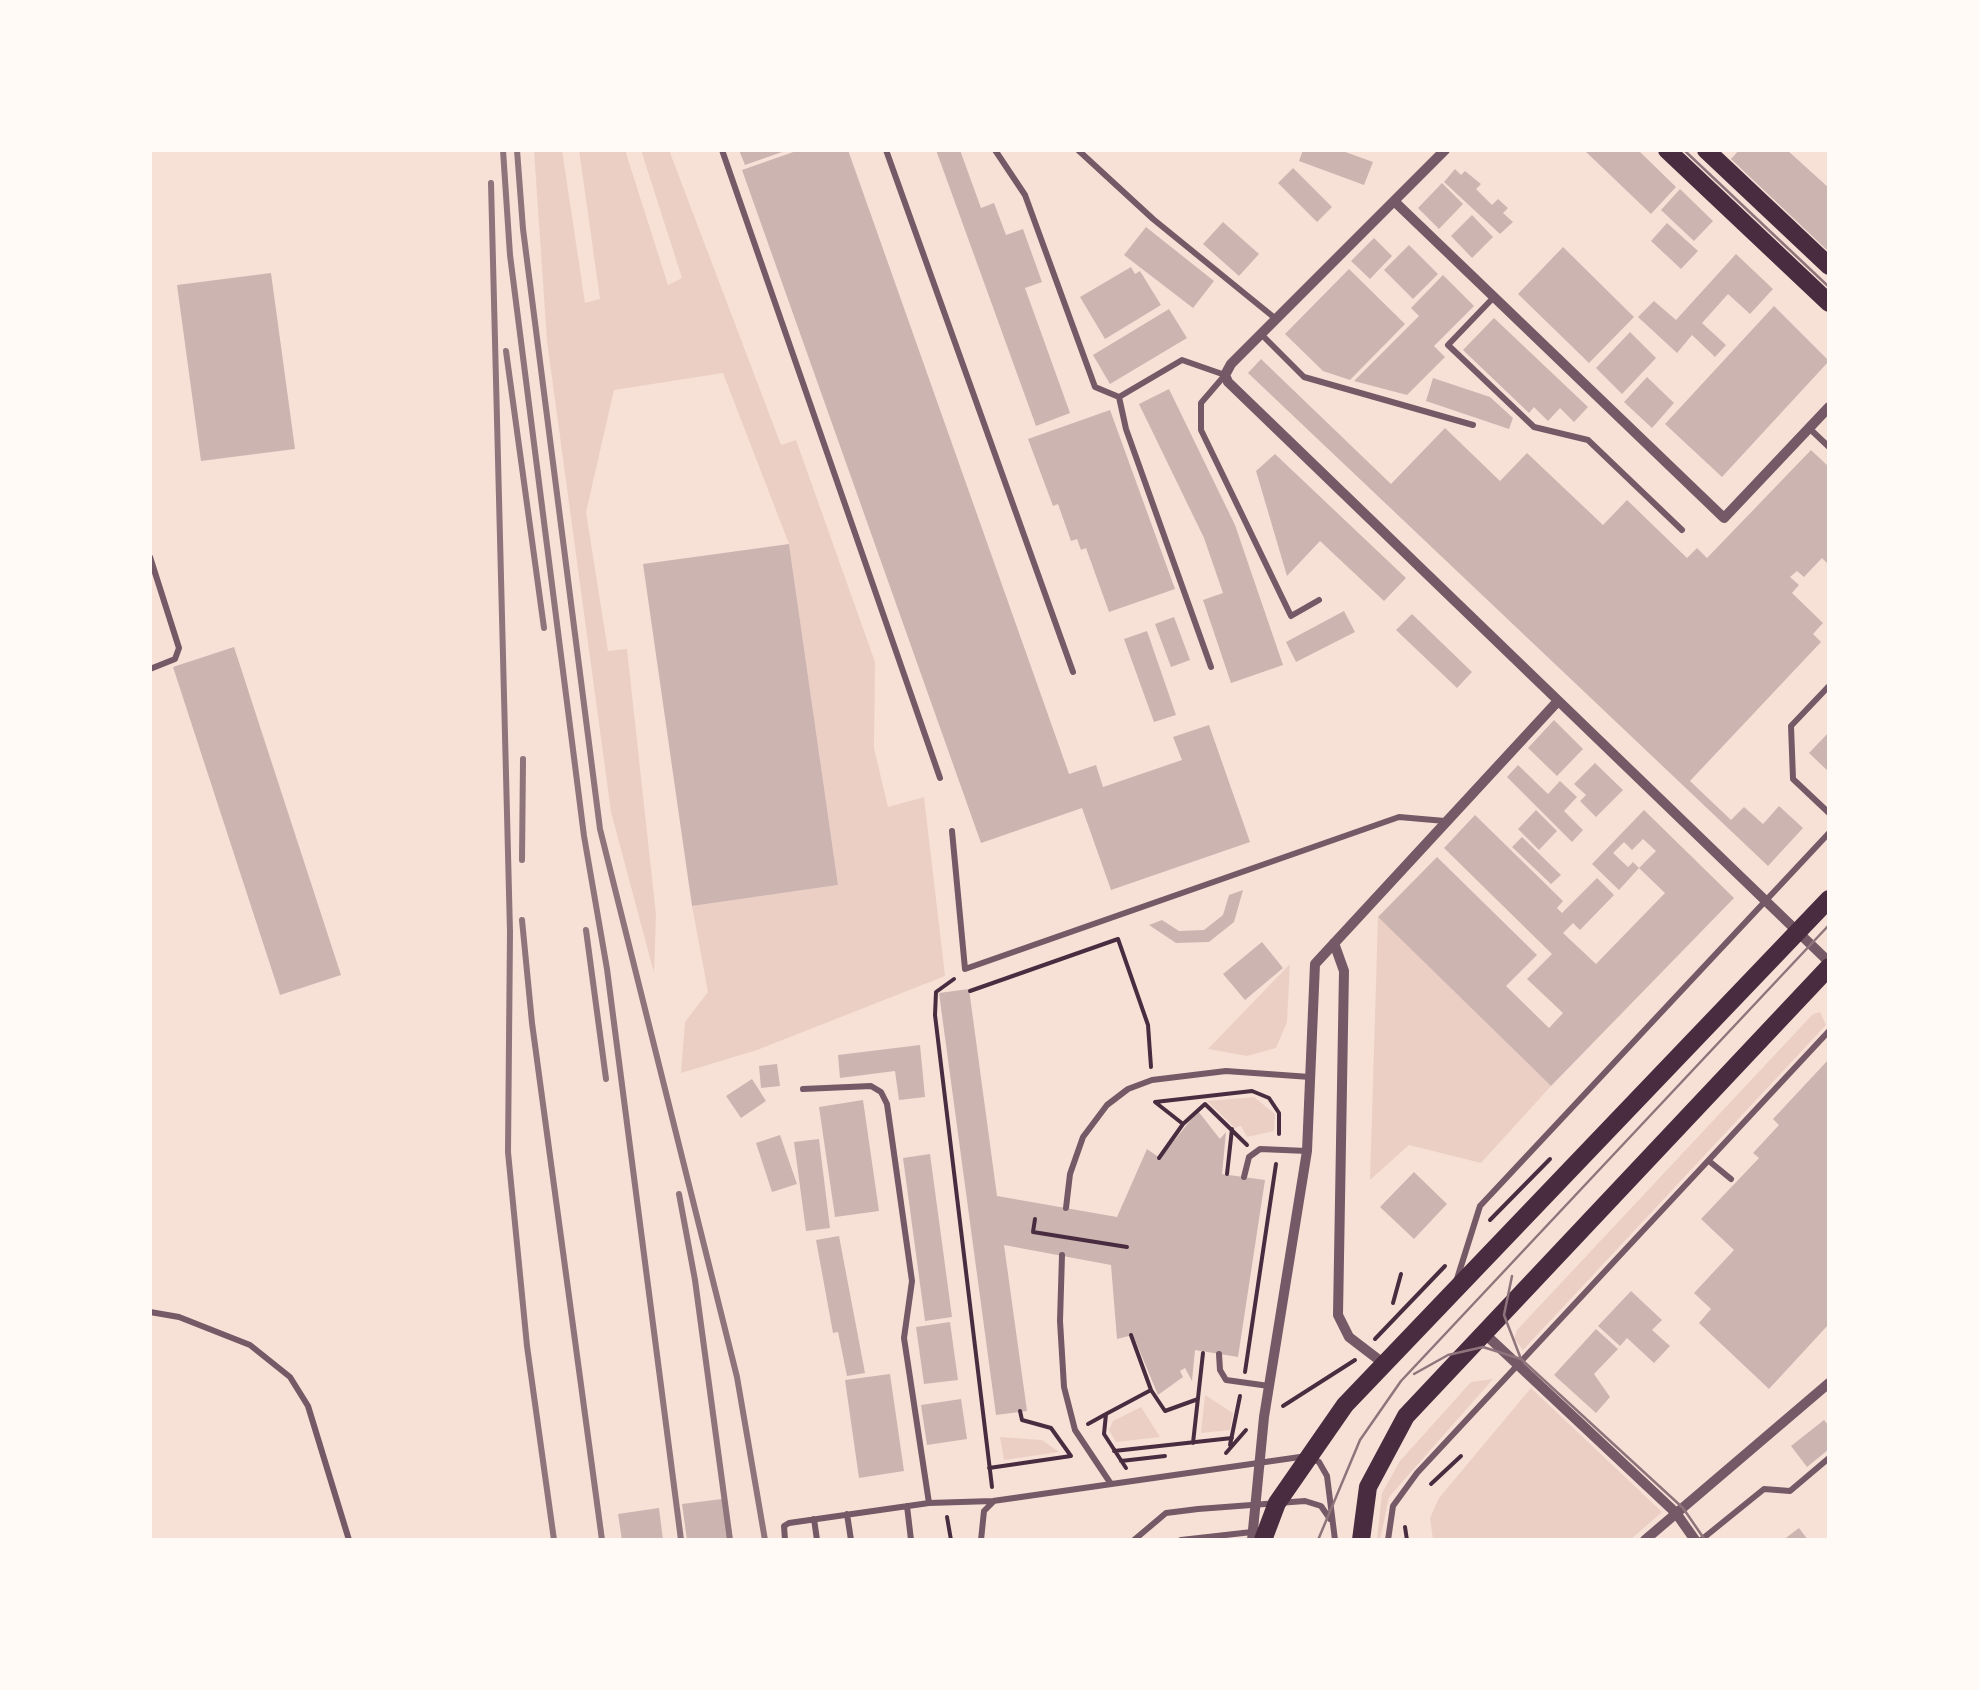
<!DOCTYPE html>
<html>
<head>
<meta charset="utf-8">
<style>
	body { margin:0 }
	#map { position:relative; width:1979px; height:1690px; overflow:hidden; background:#f7e1d7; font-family:"Exo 2",sans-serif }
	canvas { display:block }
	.frame { position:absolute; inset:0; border:152px solid #fffaf5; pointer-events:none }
</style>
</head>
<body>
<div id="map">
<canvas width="1979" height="1690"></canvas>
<div class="frame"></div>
</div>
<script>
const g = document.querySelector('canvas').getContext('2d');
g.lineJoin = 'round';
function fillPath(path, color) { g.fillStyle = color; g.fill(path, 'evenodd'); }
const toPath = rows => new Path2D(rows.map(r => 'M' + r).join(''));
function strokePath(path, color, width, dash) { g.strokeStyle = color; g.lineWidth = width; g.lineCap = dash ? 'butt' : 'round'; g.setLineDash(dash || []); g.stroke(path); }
fillPath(toPath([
	[534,150,562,150,585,303,600,299,579,150,625,150,668,285,682,278,641,150,669,150,781,445,796,440,875,662,874,748,888,807,924,797,945,976,757,1050,681,1073,685,1022,708,992,692,906,838,885,789,544,723,373,614,390,586,512,608,651,627,649,656,915,654,973,611,812,547,341],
	[1378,917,1551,1086,1481,1163,1409,1145,1370,1180],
	[1290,964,1287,1022,1276,1048,1247,1056,1208,1049],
	[1820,1012,1826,1025,1523,1350,1514,1339,1517,1330,1813,1014],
	[1254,1097,1275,1114,1274,1131,1247,1137,1241,1126,1235,1128,1207,1101],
	[1493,1379,1389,1497,1380,1540,1377,1540,1382,1493,1400,1461,1471,1382],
	[1531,1388,1662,1512,1630,1540,1433,1540,1430,1518,1439,1498],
	[1205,1395,1233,1413,1230,1430,1201,1433],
	[1141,1407,1160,1437,1116,1442,1109,1430,1113,1421],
	[1000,1437,1042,1440,1059,1452,1004,1460]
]), '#ebcfc5');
fillPath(toPath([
	[739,150,785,150,785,151,745,165],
	[799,150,848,150,1069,774,1096,765,1103,787,1182,760,1173,737,1209,725,1250,842,1111,890,1082,808,981,843,742,170],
	[936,150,960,150,981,208,994,203,1006,235,1023,229,1042,282,1025,288,1070,413,1036,426],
	[1303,150,1340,150,1373,162,1364,185,1299,161],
	[1584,150,1638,150,1676,187,1651,214],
	[1739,150,1787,150,1829,188,1829,252,1731,159],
	[1293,168,1332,207,1317,222,1278,183],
	[1455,169,1461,175,1465,171,1481,184,1476,189,1492,205,1498,199,1508,208,1503,213,1513,222,1500,234,1444,182],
	[1442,183,1463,204,1439,229,1418,208],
	[1680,189,1713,221,1694,241,1661,210],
	[1472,215,1493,237,1472,258,1451,236],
	[1223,222,1259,254,1239,276,1203,244],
	[1667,223,1698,251,1681,269,1651,241],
	[1146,227,1214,281,1193,308,1124,255],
	[1374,238,1392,256,1370,279,1351,261],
	[1409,245,1438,274,1413,299,1384,270],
	[1563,247,1634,317,1589,363,1518,294],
	[1736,254,1773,289,1750,314,1728,294,1702,323,1726,345,1715,357,1692,335,1677,353,1638,317,1654,301,1676,320],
	[1131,267,1135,274,1140,271,1161,305,1105,339,1080,297],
	[1349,269,1405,324,1350,380,1323,371,1285,334],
	[271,273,295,449,201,461,177,285],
	[1443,275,1474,306,1434,346,1445,357,1407,395,1354,381,1419,316,1411,308],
	[1774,306,1829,361,1722,477,1665,424],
	[1169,309,1187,338,1110,384,1093,355],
	[1494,318,1588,407,1574,422,1560,408,1548,421,1534,407,1529,413,1463,350],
	[1630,332,1656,358,1622,394,1596,368],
	[1261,359,1391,484,1445,428,1500,481,1527,453,1603,525,1627,500,1687,558,1697,548,1707,558,1811,450,1829,467,1829,565,1822,558,1804,577,1797,571,1790,577,1799,585,1792,593,1823,623,1813,634,1821,642,1690,781,1731,820,1744,807,1763,824,1779,806,1803,828,1768,866,1248,373],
	[1647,377,1674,403,1652,428,1624,402],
	[1433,378,1490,397,1513,418,1509,429,1426,401],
	[1169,389,1235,525,1283,665,1231,683,1203,600,1223,593,1204,538,1139,404],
	[1110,410,1175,589,1109,612,1086,548,1081,550,1077,539,1071,541,1058,504,1053,506,1028,439],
	[1275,454,1406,578,1384,601,1320,541,1287,576,1256,471],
	[789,544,838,885,692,906,643,564],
	[1344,611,1355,632,1296,662,1286,642],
	[1412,614,1472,672,1457,688,1396,630],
	[1174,617,1190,660,1171,667,1155,624],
	[1147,631,1176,715,1154,722,1124,639],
	[234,647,341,975,280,995,173,667],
	[1554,720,1583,749,1557,776,1528,748],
	[1829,732,1829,772,1809,753],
	[1595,763,1623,790,1596,817,1580,801,1586,795,1574,784],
	[1518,765,1548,794,1560,781,1577,797,1564,811,1583,830,1572,842,1507,777],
	[1536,810,1557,831,1539,850,1518,829],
	[1644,810,1734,898,1551,1086,1378,917,1437,857,1537,955,1506,986,1549,1028,1563,1013,1527,979,1552,954,1444,848,1475,815,1563,901,1557,908,1562,913,1597,878,1614,895,1580,930,1573,923,1563,933,1596,964,1665,893,1639,868,1656,851,1643,839,1632,850,1624,842,1613,853,1628,867,1633,862,1639,868,1619,890,1592,864],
	[1522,837,1561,875,1551,884,1512,847],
	[1243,890,1234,922,1209,942,1176,943,1149,925,1162,920,1179,931,1204,930,1223,915,1229,895],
	[1262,942,1283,968,1245,1000,1223,974],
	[969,989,997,1196,1117,1217,1147,1149,1160,1158,1198,1111,1220,1139,1226,1132,1222,1174,1265,1180,1238,1357,1195,1350,1192,1381,1185,1368,1180,1371,1183,1377,1158,1395,1133,1335,1117,1339,1111,1265,1004,1245,1027,1411,996,1415,939,993],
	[920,1045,925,1097,899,1100,895,1071,840,1078,838,1055],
	[1829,1059,1829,1324,1769,1389,1699,1323,1711,1309,1694,1293,1734,1250,1701,1219,1759,1158,1753,1153,1779,1125,1773,1119],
	[777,1064,780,1086,761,1088,759,1066],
	[752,1079,766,1101,741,1118,726,1096],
	[863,1100,879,1211,835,1217,819,1107],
	[780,1135,797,1184,772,1192,756,1143],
	[819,1139,830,1228,806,1231,794,1142],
	[930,1154,952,1317,925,1321,903,1158],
	[1414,1172,1447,1204,1414,1239,1380,1207],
	[839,1236,865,1373,847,1376,838,1332,833,1333,816,1240],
	[1631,1291,1662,1320,1652,1330,1670,1346,1654,1363,1627,1338,1620,1346,1598,1326],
	[950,1322,958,1380,924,1384,916,1327],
	[1596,1329,1618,1349,1594,1374,1610,1397,1596,1413,1554,1375],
	[890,1374,904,1471,859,1478,845,1380],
	[961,1399,967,1439,927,1445,921,1405],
	[1824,1420,1829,1426,1829,1449,1807,1467,1791,1446],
	[722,1499,728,1540,687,1540,682,1504],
	[659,1508,663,1540,622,1540,618,1514],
	[1799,1528,1808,1540,1783,1540]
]), '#ccb4b1');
strokePath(toPath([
	[954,979,936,992,935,1015,992,1487],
	[970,991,1118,939,1148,1025,1151,1067],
	[1183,1124,1155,1102,1252,1091,1269,1098,1279,1113,1279,1134],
	[1159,1158,1183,1124,1205,1104,1247,1145],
	[1227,1174,1232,1129],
	[1035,1219,1033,1232,1127,1247],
	[1490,1220,1550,1159],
	[1393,1303,1401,1274],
	[1375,1339,1445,1266],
	[1245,1372,1276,1164],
	[1151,1390,1165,1411,1198,1399],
	[1283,1406,1355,1360],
	[1088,1424,1106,1414],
	[1193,1443,1203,1353],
	[1230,1445,1240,1396],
	[1114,1451,1232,1438],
	[1226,1453,1246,1430],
	[1121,1461,1165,1456],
	[989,1468,1071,1456,1051,1428,1022,1420,1020,1411],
	[1126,1468,1104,1434,1106,1414,1151,1390,1131,1335],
	[1431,1484,1461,1456],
	[947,1517,951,1540],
	[1405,1527,1407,1540]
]), '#4a2c40', 4);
strokePath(toPath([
	[722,150,940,778],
	[886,150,1073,672],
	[995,150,1025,195,1095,387,1119,397,1182,360,1225,375,1201,403,1201,430,1291,616,1319,600],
	[1078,150,1153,219,1276,319],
	[1493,298,1448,345,1534,427,1588,440,1682,530],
	[1261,334,1304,377,1473,425],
	[1119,397,1126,429,1211,667],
	[1809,428,1829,447],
	[150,557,179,648,175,659,150,669],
	[1829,686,1791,726,1793,779,1829,813],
	[952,831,965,969,1399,817,1445,821],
	[803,1089,871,1086,881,1092,887,1104,912,1281,904,1338,929,1503],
	[1709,1161,1731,1179],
	[1244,1177,1249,1157,1260,1149,1307,1151],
	[1066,1208,1070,1174,1083,1137,1107,1105,1128,1089,1152,1080,1226,1071,1310,1077],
	[1062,1255,1060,1321,1064,1387,1075,1430,1111,1484],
	[1456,1282,1480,1206,1829,833],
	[150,1312,179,1317,250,1345,290,1377,308,1406,349,1540],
	[1219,1354,1220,1370,1226,1380,1269,1386],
	[907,1506,911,1540],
	[847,1514,851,1540],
	[814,1519,817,1540],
	[785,1540,784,1526,789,1523,929,1503,993,1501,1307,1456,1319,1462,1327,1476,1335,1540],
	[981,1540,984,1511,993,1502],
	[1134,1540,1166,1513,1198,1509,1305,1501,1321,1506,1330,1519],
	[1181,1540,1252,1532],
	[1388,1540,1393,1506,1417,1473,1829,1031],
	[1701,1540,1764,1489,1790,1491,1829,1458]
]), '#755966', 6);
strokePath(toPath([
	[1445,150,1231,364,1225,375,1228,382,1829,962],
	[1394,201,1724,518,1829,407],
	[1334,943,1344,971,1338,1315,1349,1337,1383,1363],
	[1485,1334,1676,1513,1695,1540],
	[1252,1540,1264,1417,1307,1151,1315,964,1558,701],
	[1645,1540,1829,1383]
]), '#755966', 10);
strokePath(toPath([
	[1667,150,1829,303],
	[1706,150,1829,266]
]), '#4a2c40', 18);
strokePath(toPath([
	[1263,1540,1277,1503,1345,1405,1829,899],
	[1361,1540,1368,1487,1406,1416,1829,967]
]), '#4a2c40', 18);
strokePath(toPath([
	[1684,150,1829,287],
	[1512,1276,1504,1315,1521,1359,1683,1508,1705,1540],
	[1414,1374,1448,1355,1483,1347,1521,1359],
	[1318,1540,1360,1440,1401,1381,1829,925]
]), '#8f747c', 2.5);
strokePath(toPath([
	[503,150,510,255,584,836,607,969,681,1540],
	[517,150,523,229,600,829,737,1377,765,1540],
	[491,183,510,932,508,1152,527,1346,554,1540],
	[506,351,544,628],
	[522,860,523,759],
	[522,920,532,1023,602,1540],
	[586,930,606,1079],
	[679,1194,695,1280,730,1540]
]), '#8f747c', 6);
</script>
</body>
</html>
